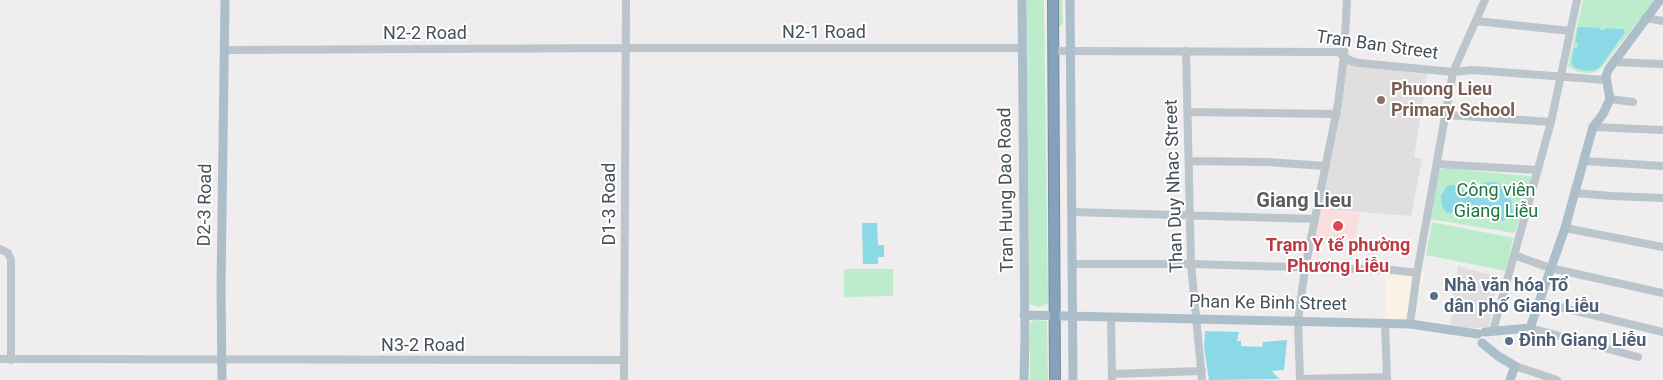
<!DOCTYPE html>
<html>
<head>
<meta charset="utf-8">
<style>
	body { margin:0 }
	canvas { display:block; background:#efeded }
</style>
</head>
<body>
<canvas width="1663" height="380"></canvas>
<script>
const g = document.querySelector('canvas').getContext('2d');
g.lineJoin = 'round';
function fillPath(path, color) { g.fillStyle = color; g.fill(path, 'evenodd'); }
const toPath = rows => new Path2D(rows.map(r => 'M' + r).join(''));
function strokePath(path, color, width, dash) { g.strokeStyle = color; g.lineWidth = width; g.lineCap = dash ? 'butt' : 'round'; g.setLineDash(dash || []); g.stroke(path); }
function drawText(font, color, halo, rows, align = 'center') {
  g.font = font + ' Roboto,sans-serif'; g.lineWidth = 4; g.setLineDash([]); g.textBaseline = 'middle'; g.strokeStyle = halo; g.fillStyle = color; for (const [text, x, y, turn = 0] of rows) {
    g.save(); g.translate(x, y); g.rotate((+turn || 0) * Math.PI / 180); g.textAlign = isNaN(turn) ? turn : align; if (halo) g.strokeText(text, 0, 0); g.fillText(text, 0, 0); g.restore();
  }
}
fillPath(toPath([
	[1385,266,1426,271,1418,296,1415,325,1385,323]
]), '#faf3e5');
fillPath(toPath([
	[1344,55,1348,58,1428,69,1414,157,1422,159,1411,216,1321,209],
	[1458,266,1498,277,1489,327,1450,329]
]), '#e0dede');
fillPath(toPath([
	[1321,209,1360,213,1355,239,1315,239]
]), '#f9dedd');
fillPath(toPath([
	[1027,0,1044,0,1048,304,1039,307,1031,305,1029,302],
	[1058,0,1062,0,1063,23,1061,26,1058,27],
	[1583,0,1653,0,1654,1,1601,68,1595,72,1589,73,1578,72,1568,66],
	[1444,168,1528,176,1531,177,1531,181,1515,233,1430,219,1439,171,1441,169],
	[1432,222,1513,238,1506,271,1426,255],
	[844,269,893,269,893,296,844,297],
	[1036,320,1047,321,1048,380,1030,380,1030,324,1032,321]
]), '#bceccc');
fillPath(toPath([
	[1578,27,1599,28,1600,30,1605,30,1605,28,1622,29,1624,30,1625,32,1601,66,1597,69,1587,71,1576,68,1571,63,1574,48,1577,48,1578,43,1575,42],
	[1487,182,1495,182,1501,185,1506,196,1511,200,1513,214,1510,218,1502,221,1490,211,1480,211,1471,207,1451,213,1446,212,1442,206,1441,196,1447,186,1453,185,1464,190,1476,189,1482,184],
	[862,223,877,223,878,245,884,245,884,257,878,257,878,264,863,264],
	[1205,331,1239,332,1237,341,1241,341,1241,346,1262,347,1263,342,1287,340,1284,370,1272,371,1275,375,1280,379,1209,380,1204,347]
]), '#8bd9e7');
const highway = toPath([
	[1053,0,1055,380]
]);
strokePath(highway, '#718da5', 12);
strokePath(toPath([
	[1645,18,1663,21],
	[1476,21,1570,31],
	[225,50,626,48,1021,48],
	[1053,51,1338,52,1351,61,1359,63,1453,72,1473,70,1606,80],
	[1186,51,1191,264,1202,380],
	[1613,62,1663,64],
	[1610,99,1633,102],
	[1188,112,1337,114],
	[1447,115,1551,122],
	[1593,127,1663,130],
	[1190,161,1266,162,1326,166],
	[1584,161,1663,166],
	[1437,164,1538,170],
	[1574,193,1612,196,1663,198],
	[1072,212,1315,219],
	[1565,228,1663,247],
	[0,249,8,253,11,260,11,360],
	[1514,255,1550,268,1663,293],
	[1073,264,1191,264,1393,270,1417,273],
	[1539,302,1663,332],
	[1111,317,1112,380],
	[1385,323,1387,380],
	[1410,324,1417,273,1453,72,1485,0],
	[1530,328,1638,357],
	[1493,331,1551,122,1577,0],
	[0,359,624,360],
	[1515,366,1557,380],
	[1112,374,1202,371],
	[1300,379,1387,377],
	[624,380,626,0],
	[1300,380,1298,321,1305,268,1338,104,1344,55,1347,0]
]), '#bbc5cb', 8);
strokePath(toPath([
	[1022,0,1025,339,1024,380],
	[1070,0,1073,380],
	[1024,315,1410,324,1478,334],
	[1485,332,1530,328,1565,228,1593,127,1603,114,1610,99,1606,77,1608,70,1660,0],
	[1482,343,1498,356,1515,366,1510,380],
	[222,380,221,287,225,0]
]), '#adbecb', 9);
strokePath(highway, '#86a2ba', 10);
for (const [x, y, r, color] of [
	[1381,100,5,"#8d6e63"],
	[1338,226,6,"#e0444e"],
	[1434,296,5,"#5c6f8a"],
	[1509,341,5,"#5c6f8a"]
]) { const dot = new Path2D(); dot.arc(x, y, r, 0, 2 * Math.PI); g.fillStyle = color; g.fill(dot); strokePath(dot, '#fff', 2); }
drawText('18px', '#465159', '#fff', [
	["N2-1 Road",824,33],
	["N2-2 Road",425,34],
	["Tran Ban Street",1377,46,8],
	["Than Duy Nhac Street",1175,186,-92],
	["Tran Hung Dao Road",1007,190,-91],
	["D1-3 Road",610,204,-90],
	["D2-3 Road",206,205,-89],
	["Phan Ke Binh Street",1268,304,1],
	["N3-2 Road",423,346]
]);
drawText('bold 18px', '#785e54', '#fff', [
	["Phuong Lieu",1391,90],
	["Primary School",1391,111]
], 'left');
drawText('18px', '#1b7644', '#fff', [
	["Công viên",1496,191],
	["Giang Liễu",1496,212]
]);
drawText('bold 18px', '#be3a42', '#fff', [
	["Trạm Y tế phường",1338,246],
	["Phương Liễu",1338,267]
]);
drawText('bold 18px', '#4e5e75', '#fff', [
	["Nhà văn hóa Tổ",1444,286],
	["dân phố Giang Liễu",1444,307],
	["Đình Giang Liễu",1519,341]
], 'left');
drawText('bold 20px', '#5a5d61', '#fff', [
	["Giang Lieu",1304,202]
]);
</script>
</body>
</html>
